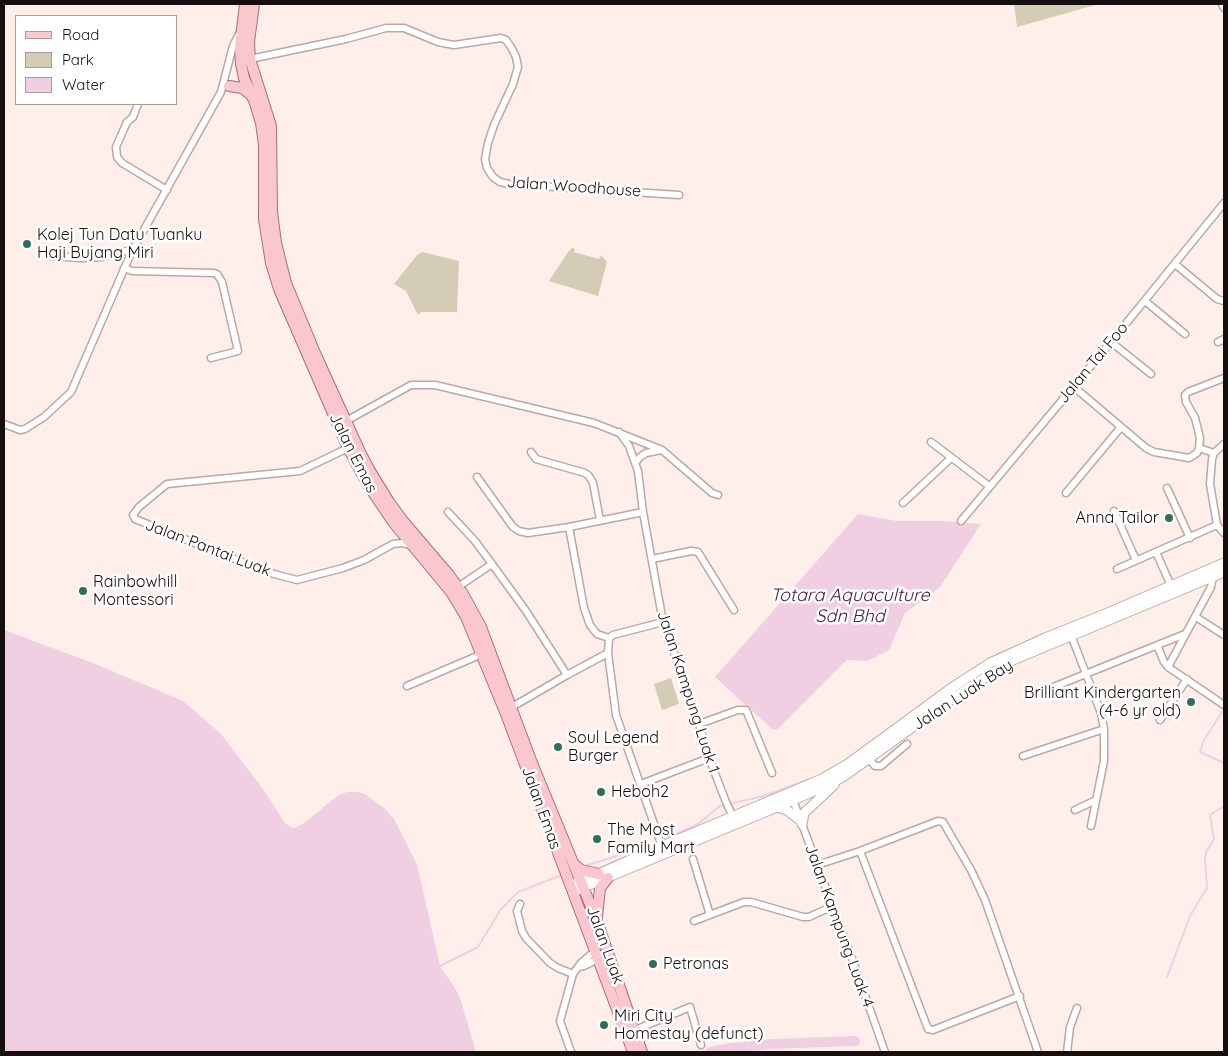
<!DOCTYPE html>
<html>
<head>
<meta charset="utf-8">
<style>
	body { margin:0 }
	#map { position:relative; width:1228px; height:1056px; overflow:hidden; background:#ffefeb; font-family:Quicksand,sans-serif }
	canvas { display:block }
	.frame { position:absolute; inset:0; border:5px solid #170f0d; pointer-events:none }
	.legend { position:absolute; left:15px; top:15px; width:162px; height:90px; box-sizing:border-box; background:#fff; border:1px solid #a29f9e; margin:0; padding:6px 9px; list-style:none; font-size:15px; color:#170f0d }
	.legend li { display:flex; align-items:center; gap:10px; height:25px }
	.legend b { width:25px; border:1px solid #a29f9e }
</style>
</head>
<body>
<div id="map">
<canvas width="1228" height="1056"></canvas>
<div class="frame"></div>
<ul class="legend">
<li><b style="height:6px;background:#fac7cf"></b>Road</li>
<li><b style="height:14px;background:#d5ccb6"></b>Park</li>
<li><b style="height:14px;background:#f0cfe2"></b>Water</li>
</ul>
</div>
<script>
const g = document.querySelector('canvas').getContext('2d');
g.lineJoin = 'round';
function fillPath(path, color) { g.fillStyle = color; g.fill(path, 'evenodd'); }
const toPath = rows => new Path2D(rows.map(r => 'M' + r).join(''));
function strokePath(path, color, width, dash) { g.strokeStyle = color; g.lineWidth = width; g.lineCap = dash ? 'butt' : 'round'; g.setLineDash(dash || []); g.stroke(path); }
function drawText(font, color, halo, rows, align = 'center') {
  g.font = font + ' Quicksand,sans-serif'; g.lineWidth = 5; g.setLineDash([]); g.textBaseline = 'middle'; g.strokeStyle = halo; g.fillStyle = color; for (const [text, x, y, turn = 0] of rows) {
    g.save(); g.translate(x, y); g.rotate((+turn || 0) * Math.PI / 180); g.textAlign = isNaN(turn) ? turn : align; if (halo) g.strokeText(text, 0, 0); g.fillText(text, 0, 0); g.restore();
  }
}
fillPath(toPath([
	[1014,4,1099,4,1017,27],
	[572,248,575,249,574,252,599,259,601,255,607,262,598,296,549,281,568,252],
	[422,252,459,261,457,312,421,312,418,315,406,291,394,284,417,255],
	[671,678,679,704,662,710,654,684]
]), '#d5ccb6');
fillPath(toPath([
	[858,514,897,521,942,521,981,524,940,587,905,613,889,650,867,661,847,660,777,730,772,729,715,677],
	[4,630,93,663,183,701,221,734,263,789,285,823,291,827,295,828,304,823,331,801,339,795,347,792,358,792,365,794,384,808,394,819,417,864,440,966,456,990,460,998,476,1052,4,1052]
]), '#f0cfe2');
strokePath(toPath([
	[1222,712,1204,740,1200,752,1224,763],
	[585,866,654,844,698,824,720,806,764,796,807,780],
	[440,966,478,947,501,909,518,892,562,875],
	[1167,977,1191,914,1207,888,1205,858,1206,852,1214,839,1210,815,1224,806]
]), '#f0cfe2', 2);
strokePath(toPath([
	[710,1052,732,1048,771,1044,855,1041]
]), '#f0cfe2', 10);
const street = toPath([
	[1222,4,1224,8],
	[250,59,346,39,386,28,404,28,438,42,454,45,501,38,506,40,511,47,516,57,518,67,513,84,494,125,488,143,485,159,487,168,493,177,500,182,509,184,679,195],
	[138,104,133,117,127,122,116,147,117,157,122,163,167,190],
	[51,256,80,258,102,257,126,251,131,253],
	[1175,264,1217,299,1224,301],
	[124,268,132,271,214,273,217,274,222,282,238,351,211,358],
	[1145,301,1185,334],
	[1111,342,1151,374],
	[1218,342,1224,339],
	[1074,387,1146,448,1154,452,1189,458,1197,453,1199,448,1200,438,1195,418,1186,402,1185,395,1188,392,1224,378],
	[346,421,411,385,435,385,594,423,662,450,712,493,718,495],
	[4,424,20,430,25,429,44,417,71,392,131,253,221,92,233,46,239,34],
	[619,432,629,446,638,471,643,512,663,622,699,724,709,758,726,802,734,819],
	[931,442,989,486],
	[1224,444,1214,453,1212,459,1210,484,1217,525,1224,533],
	[348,448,300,471,167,484,139,507,133,515,135,519,252,566,274,574,297,580,343,568,364,560,393,544,402,543,411,545],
	[1199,448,1214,453],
	[531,452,536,459,585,473,589,476,593,483,600,520],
	[636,462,640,457,646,453,661,450],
	[477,477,513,527,519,531,528,533,569,527,643,512],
	[1167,488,1190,538],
	[1066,493,1121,427],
	[903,503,951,458],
	[1114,511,1136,560],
	[448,512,475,541,492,564,526,611,567,675],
	[961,521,1111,342,1224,203],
	[569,527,584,608,590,625,597,634,609,638],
	[1156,552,1171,586],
	[652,559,691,551,698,552,734,610],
	[1117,569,1217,525],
	[458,587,492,564],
	[1196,617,1224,635],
	[1071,635,1101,713,1104,729,1104,761,1091,826],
	[609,638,608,653,616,715,662,847],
	[609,638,613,635,663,622],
	[1157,645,1164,662,1168,667,1224,705],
	[1168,667,1211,587,1213,577],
	[407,686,482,654],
	[1036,694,1185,634],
	[512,707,567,675,608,653],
	[1160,720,1187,679],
	[699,724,738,710,746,710,772,773],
	[1023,756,1104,729],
	[869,759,875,766,881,766,907,744],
	[641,784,709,758],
	[793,800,853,961,885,1052],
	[1075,810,1096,800],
	[860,851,928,1029,933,1030,1020,996],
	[693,859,710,915],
	[817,865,860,851,938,821,943,822,971,870,985,900,1038,1052],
	[520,904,517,911,522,931,526,938,550,963,558,968,573,974],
	[694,921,744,902,751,902,803,917,809,917,833,906],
	[579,967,584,966,598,959],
	[635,1030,690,1007,701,1045],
	[571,1052,560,1021,573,974,581,963,595,951],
	[1067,1052,1070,1027,1077,1008]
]);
const secondary = toPath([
	[777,807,787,810,801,821],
	[802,824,804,813,834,785],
	[570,885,581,882,634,858,822,779,848,764,953,687,990,663,1045,638,1110,612,1224,563],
	[577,890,777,807,830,784,844,776,956,696,1013,660,1224,572]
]);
const primary = toPath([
	[245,4,240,47,241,64,244,78,255,103,261,123,264,145,264,219,271,263,279,289,348,448,368,485,393,522,451,592,466,617,506,714,633,1052],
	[254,4,249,42,250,59,271,126,272,212,276,243,286,283,315,353,360,452,370,471,389,502,403,521,449,575,463,594,481,627,532,763,597,921,642,1052],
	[229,86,242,88,250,94],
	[574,864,581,870,599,874],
	[597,917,600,888,608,878]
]);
strokePath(street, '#bea7a0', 9);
strokePath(secondary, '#bea7a0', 11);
strokePath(primary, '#a96e76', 12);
strokePath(street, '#fff', 6);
strokePath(secondary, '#fff', 9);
strokePath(primary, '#fac7cf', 10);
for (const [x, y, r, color] of [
	[27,244,5,"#316e59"],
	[1169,518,5,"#316e59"],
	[83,591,5,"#316e59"],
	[1191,702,5,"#316e59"],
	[558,747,5,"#316e59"],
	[601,792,5,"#316e59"],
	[597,839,5,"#316e59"],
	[653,964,5,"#316e59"],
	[604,1025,5,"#316e59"]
]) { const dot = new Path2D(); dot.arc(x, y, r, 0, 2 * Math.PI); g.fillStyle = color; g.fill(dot); strokePath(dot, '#fff', 2); }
drawText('16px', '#170f0d', '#fff', [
	["Jalan Woodhouse",574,187,4],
	["Jalan Tai Foo",1093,363,-50],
	["Jalan Emas",353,453,63],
	["Jalan Pantai Luak",208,548,21],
	["Jalan Kampung Luak 1",688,692,72],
	["Jalan Luak Bay",963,695,-33],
	["Jalan Emas",541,808,70],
	["Jalan Kampung Luak 4",839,926,70],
	["Jalan Luak",605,945,70]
]);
drawText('16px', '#170f0d', '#fff', [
	["Kolej Tun Datu Tuanku",37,235],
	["Haji Bujang Miri",37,253],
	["Anna Tailor",1159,518,"right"],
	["Rainbowhill",93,582],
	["Montessori",93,600],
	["Brilliant Kindergarten",1181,693,"right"],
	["(4-6 yr old)",1181,711,"right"],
	["Soul Legend",568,738],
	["Burger",568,756],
	["Heboh2",611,792],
	["The Most",607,830],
	["Family Mart",607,848],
	["Petronas",663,964],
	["Miri City",614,1016],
	["Homestay (defunct)",614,1034]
], 'left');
drawText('italic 18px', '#4a203b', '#fff', [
	["Totara Aquaculture",850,596],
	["Sdn Bhd",850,617]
]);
</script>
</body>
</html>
